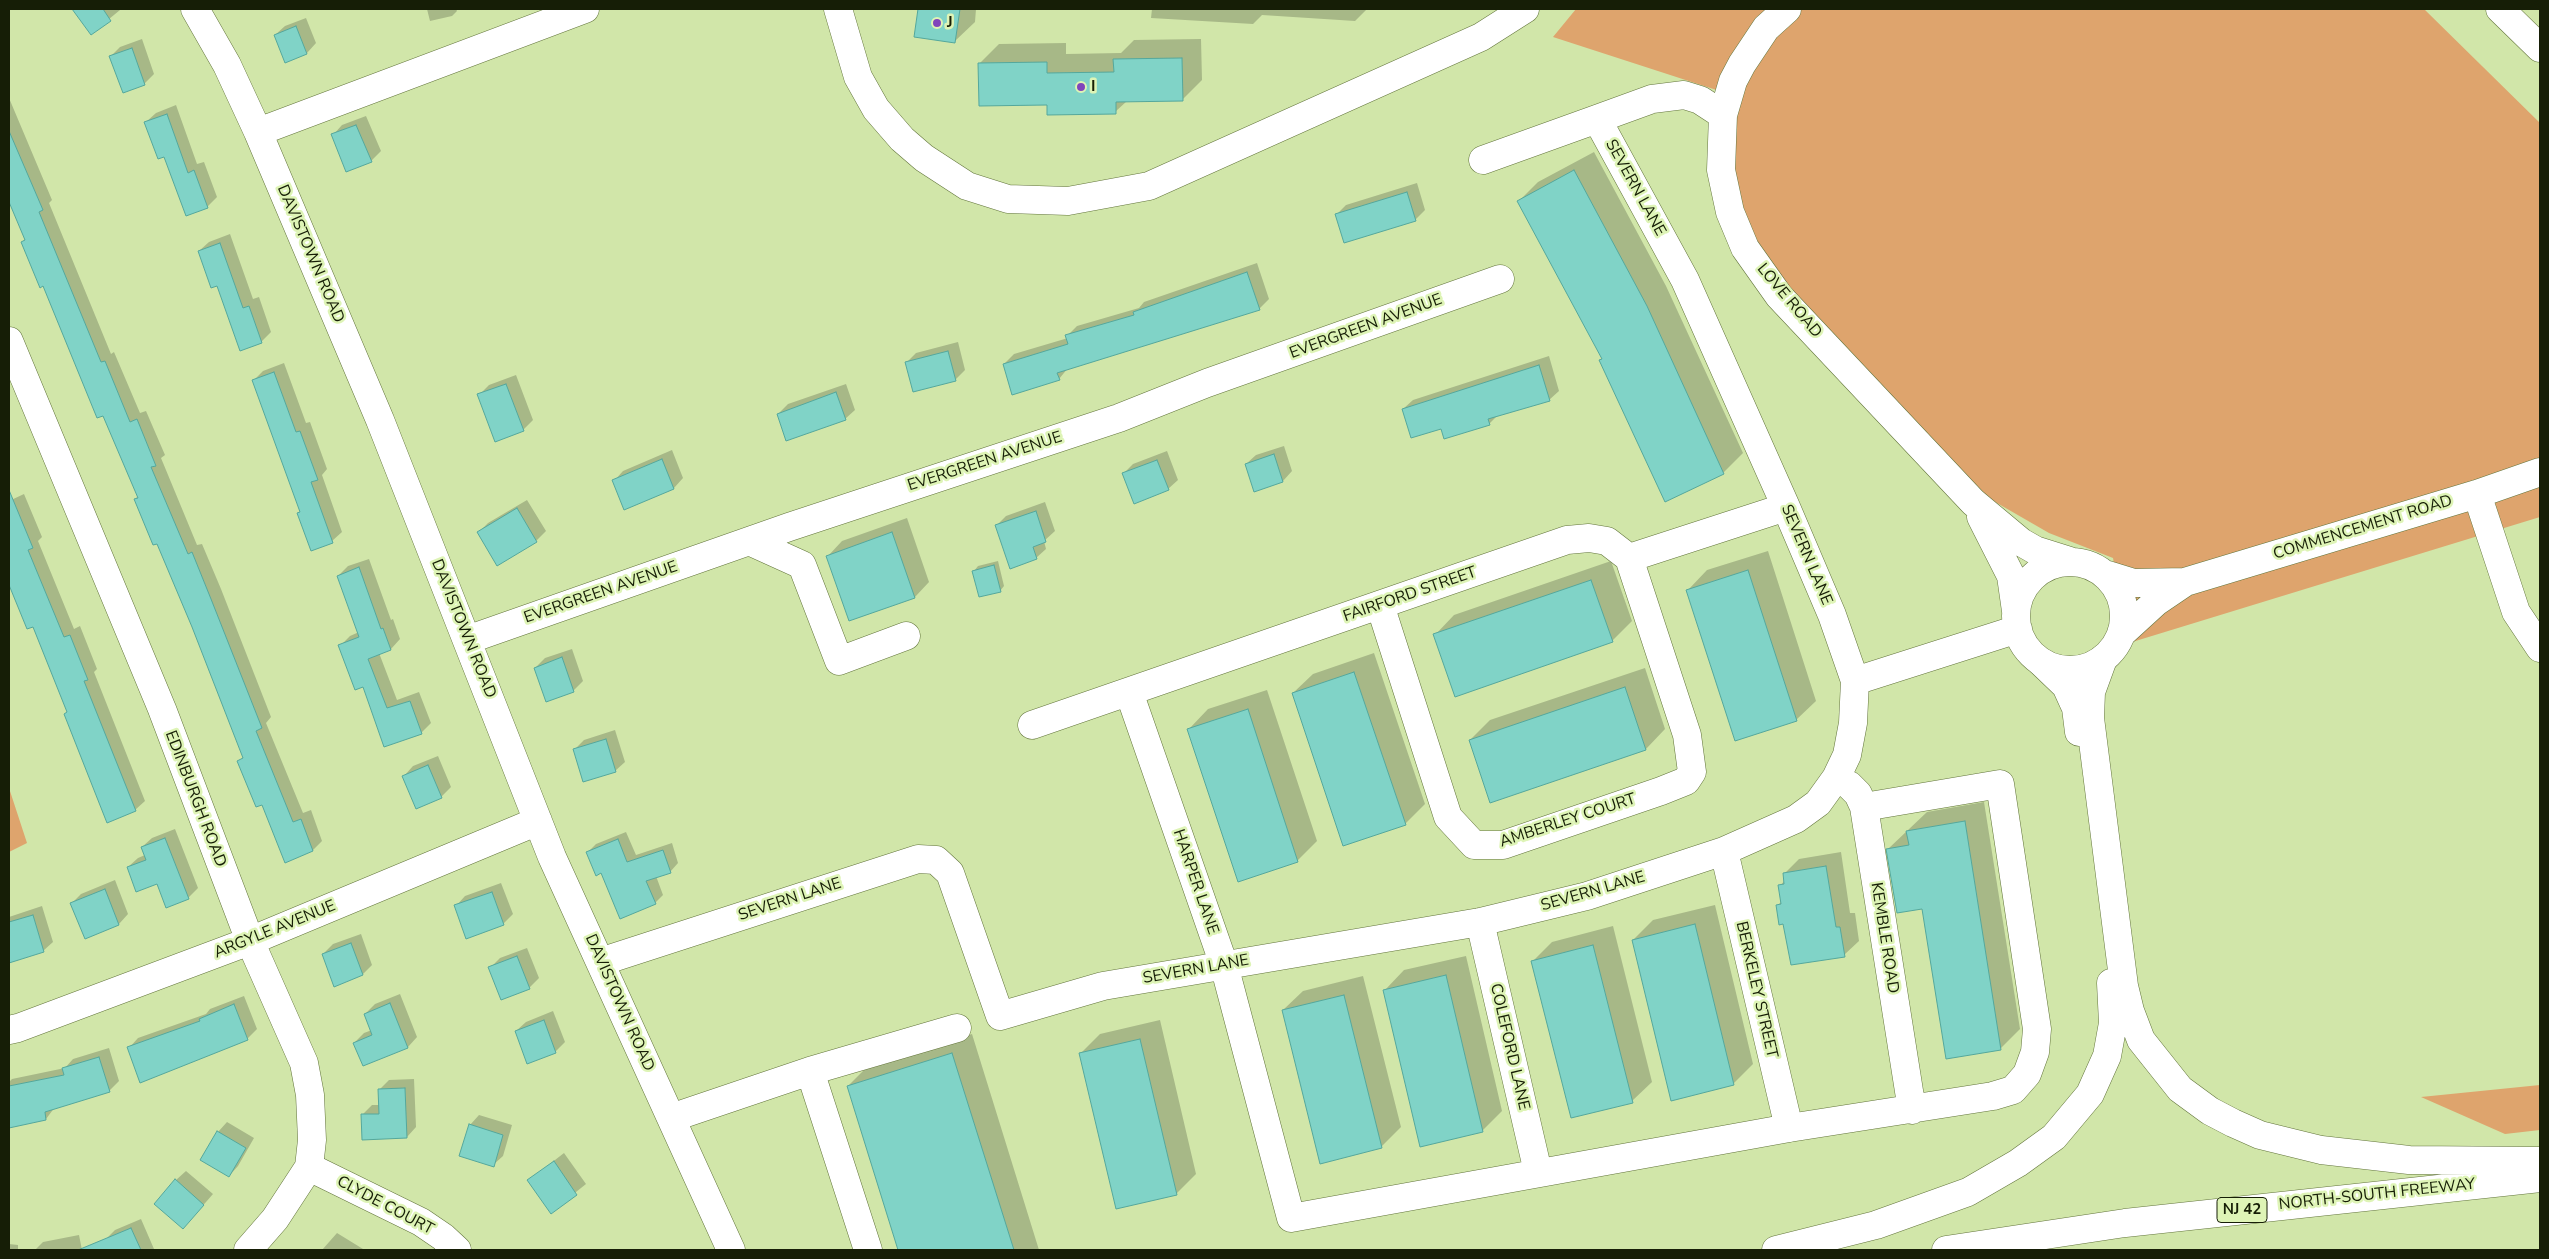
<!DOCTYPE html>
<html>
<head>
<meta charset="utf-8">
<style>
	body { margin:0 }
	#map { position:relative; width:2549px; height:1259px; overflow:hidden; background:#d1e6a9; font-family:"Nunito Sans",sans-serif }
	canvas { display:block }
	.frame { position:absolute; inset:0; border:10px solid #161e06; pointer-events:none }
</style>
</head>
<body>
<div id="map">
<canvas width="2549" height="1259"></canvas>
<div class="frame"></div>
</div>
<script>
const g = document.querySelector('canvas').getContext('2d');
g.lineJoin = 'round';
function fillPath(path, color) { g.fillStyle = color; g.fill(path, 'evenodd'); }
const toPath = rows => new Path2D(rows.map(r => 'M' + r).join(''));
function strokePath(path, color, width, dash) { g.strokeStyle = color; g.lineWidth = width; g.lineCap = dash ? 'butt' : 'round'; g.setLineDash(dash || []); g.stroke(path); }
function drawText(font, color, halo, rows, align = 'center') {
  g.font = font + ' "Nunito Sans",sans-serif'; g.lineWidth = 5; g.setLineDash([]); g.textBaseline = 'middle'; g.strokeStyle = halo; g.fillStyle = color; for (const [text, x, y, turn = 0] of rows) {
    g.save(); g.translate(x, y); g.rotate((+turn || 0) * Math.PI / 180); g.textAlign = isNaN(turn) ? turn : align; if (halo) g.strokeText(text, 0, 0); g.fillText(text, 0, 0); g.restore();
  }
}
fillPath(toPath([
	[1576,9,2424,9,2540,123,2540,517,2129,643,2113,558,2049,533,1990,499,1817,325,1748,235,1732,182,1735,96,1553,37],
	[9,788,27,843,9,852],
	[2540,1085,2540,1130,2505,1134,2421,1097]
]), '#dea46d');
fillPath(toPath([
	[74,9,119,9,120,10,92,33],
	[427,9,456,9,457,11,452,16,430,21],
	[919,9,976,9,975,22,955,41,915,36],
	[1152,9,1367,9,1355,21,1262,15,1253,24,1151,18],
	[306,18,316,43,307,53,275,35,285,26],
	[142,39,154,74,144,84,111,56,120,47],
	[1201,39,1202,80,1182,100,1127,101,1115,112,1048,103,980,63,999,44,1066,43,1066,54,1121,53,1134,40],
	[9,98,52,200,49,203,111,354,114,352,140,413,146,411,165,455,161,458,197,545,202,544,221,589,271,717,266,723,303,813,311,810,322,841,313,850,263,803,238,762,244,756,193,627,158,542,135,499,138,496,104,414,22,242,25,239,9,200],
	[176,105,197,164,204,162,217,197,207,207,146,122,156,113],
	[366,116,381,151,371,161,333,135,342,125],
	[1594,152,1666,286,1743,453,1723,473,1603,359,1519,201,1538,182],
	[1417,183,1425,210,1415,220,1337,214,1346,205],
	[230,234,253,299,259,297,271,332,261,342,218,285,199,251,209,242],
	[1257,263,1269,299,1259,309,1068,368,1059,379,1004,364,1014,354,1068,338,1067,336,1077,326,1139,308,1144,302],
	[958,342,965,370,955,380,906,363,916,353],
	[1549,356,1559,391,1549,400,1497,416,1489,424,1441,427,1403,409,1413,400],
	[284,363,306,423,310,422,327,469,322,475,342,532,332,541,301,511,254,380,263,371],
	[516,375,533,420,523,430,479,395,489,385],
	[846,384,855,410,845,419,778,414,788,404],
	[1284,446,1292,471,1283,481,1255,490,1246,464,1256,455],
	[672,450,683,478,674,488,625,508,614,481,623,471],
	[1167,451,1178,480,1168,489,1123,474,1133,464],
	[24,494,42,537,38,541,74,629,80,626,97,669,94,672,145,801,135,810,65,714,68,711,9,569,9,501],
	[527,500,546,531,536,541,479,532,488,523],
	[1045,502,1055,531,1044,541,1046,549,1036,558,996,526,1006,516],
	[907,518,929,582,915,597,850,620,828,556,842,541],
	[1768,551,1816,701,1796,720,1688,590,1707,570],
	[369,559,391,620,393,619,400,639,391,649,379,653,397,700,419,692,431,723,421,733,385,746,363,685,340,646,350,636,359,632,338,576,348,566],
	[998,561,1004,586,1000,591,974,571,978,566],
	[1611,561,1632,621,1612,641,1435,635,1454,615],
	[572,649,583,681,574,690,547,700,535,668,545,658],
	[1374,653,1425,804,1405,824,1293,693,1313,674],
	[1645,668,1665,729,1646,749,1470,740,1490,720],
	[1267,690,1317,841,1297,861,1189,729,1208,709],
	[615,730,625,762,615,771,575,749,584,740],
	[438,756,451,787,441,797,404,776,413,766],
	[1984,802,2020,1029,2000,1049,1923,908,1888,849,1927,812],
	[175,829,198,888,188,898,128,867,138,858,145,855,142,847,152,838],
	[626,832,636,855,672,843,678,863,670,872,656,876,663,895,655,903,602,872,587,853,596,844],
	[1841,852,1850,913,1855,913,1859,941,1844,955,1784,923,1777,906,1782,901,1780,886,1785,880,1784,874,1799,859],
	[115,880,128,914,119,924,85,937,72,903,81,894],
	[501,883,513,914,503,924,456,906,465,896],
	[1715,905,1753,1064,1733,1084,1633,940,1653,920],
	[42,906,53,942,43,951,10,961,9,917],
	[1613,926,1652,1082,1632,1101,1533,961,1552,942],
	[361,934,372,965,363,974,323,954,333,944],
	[527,948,539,978,529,988,490,968,500,958],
	[1466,956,1502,1111,1482,1131,1385,990,1404,970],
	[1363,976,1401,1127,1381,1147,1283,1010,1303,991],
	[400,994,417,1037,408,1047,363,1065,354,1043,364,1033,372,1030,365,1014,375,1004],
	[244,996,257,1029,247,1039,129,1048,138,1038,206,1014,210,1009],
	[553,1011,565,1042,555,1052,516,1031,526,1022],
	[1160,1020,1196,1174,1176,1194,1080,1054,1100,1034],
	[972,1034,1039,1250,900,1250,848,1086,868,1066],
	[109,1048,119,1081,109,1091,55,1107,46,1119,11,1126,9,1082,12,1079,65,1068,73,1059],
	[414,1079,416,1127,407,1137,362,1115,372,1105,380,1105,379,1090,389,1080],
	[479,1115,512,1125,503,1156,493,1165,470,1125],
	[227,1122,254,1138,238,1166,229,1176,218,1132],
	[564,1153,586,1184,551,1212,528,1181],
	[186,1171,213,1194,192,1218,176,1180],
	[141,1219,154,1249,110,1250,106,1239,115,1230],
	[337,1233,363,1249,362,1250,322,1250],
	[79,1235,82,1250,35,1250,43,1242],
	[9,1244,18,1245,18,1250,9,1250],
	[569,1249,583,1250,567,1250]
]), '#0003');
const building = toPath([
	[72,9,103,9,111,21,91,35,72,9],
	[918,9,960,9,955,43,914,37,918,9],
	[296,26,307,54,285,63,274,35,296,26],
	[132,48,145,85,123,93,109,56,132,48],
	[1182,58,1183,101,1116,102,1116,114,1047,115,1047,105,979,106,978,63,1047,62,1047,73,1114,72,1113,59,1182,58],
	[167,114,188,173,194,170,208,208,186,216,164,157,158,159,144,122,167,114],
	[356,125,372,162,346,172,331,134,356,125],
	[9,131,43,210,39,212,101,362,105,361,130,422,137,419,156,466,151,467,188,554,192,552,211,599,262,728,256,731,293,822,301,819,313,851,285,863,262,805,256,807,237,761,243,758,192,627,157,544,153,545,134,499,138,498,103,416,97,418,43,286,40,288,21,242,25,240,9,202,9,131],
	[1574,170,1647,306,1724,474,1665,502,1599,360,1602,359,1517,201,1574,170],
	[1407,192,1416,221,1344,243,1335,214,1407,192],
	[220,243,243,308,249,306,262,343,240,351,217,286,211,288,198,251,220,243],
	[1247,272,1260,310,1057,373,1060,380,1012,395,1003,364,1068,344,1065,335,1134,315,1133,312,1247,272],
	[948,351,956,381,913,392,905,362,948,351],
	[1539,365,1550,401,1488,419,1490,425,1444,439,1441,429,1411,438,1402,409,1539,365],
	[274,372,296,432,300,431,318,480,311,482,333,543,311,551,297,513,300,512,252,380,274,372],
	[506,384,524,431,495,442,477,394,506,384],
	[836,392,846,420,786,441,777,414,836,392],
	[1274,454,1283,482,1254,492,1245,464,1274,454],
	[662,459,674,489,624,510,612,480,662,459],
	[1157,460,1169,490,1134,504,1122,473,1157,460],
	[9,490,33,548,28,550,64,637,70,635,88,680,84,681,136,811,107,823,64,714,67,712,33,627,27,629,9,585,9,490],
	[517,508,537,542,497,566,477,532,517,508],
	[1036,511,1046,542,1033,547,1037,559,1010,569,995,525,1036,511],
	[892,532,915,598,849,621,826,556,892,532],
	[994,565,1001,592,979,597,972,571,994,565],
	[359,567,381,629,383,628,391,650,368,659,387,708,410,701,422,734,384,747,363,687,355,690,338,645,359,637,337,576,359,567],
	[1748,570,1797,721,1735,741,1686,590,1748,570],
	[1591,580,1613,642,1455,697,1433,634,1591,580],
	[562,657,574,692,546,702,534,668,562,657],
	[1354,672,1406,825,1343,846,1292,693,1354,672],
	[1625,687,1646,750,1490,803,1469,740,1625,687],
	[1248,709,1298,862,1238,882,1187,729,1248,709],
	[606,739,616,772,583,782,573,749,606,739],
	[428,765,442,798,416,809,402,776,428,765],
	[1965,821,2001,1050,1946,1059,1922,909,1897,913,1886,849,1909,845,1906,831,1965,821],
	[165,838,189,899,166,908,157,884,136,892,127,867,146,860,141,847,165,838],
	[618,839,627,862,663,850,671,873,646,881,656,904,620,919,601,873,596,876,586,852,618,839],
	[1826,866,1836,927,1840,927,1845,957,1791,965,1783,924,1779,925,1776,905,1781,904,1778,885,1784,884,1783,873,1826,866],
	[105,889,119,925,85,939,70,903,105,889],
	[492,892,504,925,466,939,454,905,492,892],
	[33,915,44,952,9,963,9,922,33,915],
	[1695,924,1734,1085,1671,1101,1632,940,1695,924],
	[351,943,363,975,334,987,322,954,351,943],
	[1593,945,1633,1103,1571,1118,1531,961,1593,945],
	[517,956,530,989,501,1000,488,967,517,956],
	[1446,975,1483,1132,1420,1147,1383,990,1446,975],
	[1344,995,1382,1148,1320,1164,1282,1010,1344,995],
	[390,1003,408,1048,363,1066,353,1043,372,1035,364,1014,390,1003],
	[234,1004,248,1040,140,1083,127,1047,200,1021,199,1019,234,1004],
	[544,1020,556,1053,527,1064,515,1031,544,1020],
	[1140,1039,1177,1195,1116,1209,1079,1053,1140,1039],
	[952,1053,1014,1250,898,1250,847,1086,952,1053],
	[99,1057,110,1092,45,1112,46,1120,9,1128,9,1086,64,1075,62,1068,99,1057],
	[405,1088,407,1138,362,1140,361,1114,379,1114,378,1089,405,1088],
	[469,1124,503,1135,494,1167,459,1156,469,1124],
	[217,1131,246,1148,229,1177,200,1160,217,1131],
	[554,1161,577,1195,551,1214,527,1180,554,1161],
	[175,1179,204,1205,183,1229,154,1204,175,1179],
	[131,1228,141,1250,78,1250,131,1228]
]);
fillPath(building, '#80d3c7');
strokePath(building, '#54a79c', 1);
const minor = toPath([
	[195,9,227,65,258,132,380,420,552,857,731,1250],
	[838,9,858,77,876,109,902,139,924,158,967,186,1008,199,1068,201,1149,186,1481,37,1525,9],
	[1787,9,1766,28,1742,64,1733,81,1723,115,1721,170,1730,212,1745,248,1779,296,1973,502,2021,542,2035,550,2070,561],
	[258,132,585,9],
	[1483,160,1597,119],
	[9,341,162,709,250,941,304,1063,310,1095,312,1140,309,1167,275,1219,248,1250],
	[2477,494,2516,612,2540,648],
	[1981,517,2011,576,2016,611],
	[749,541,802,565,839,661,906,636],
	'2016 616a54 54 0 1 1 108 0a54 54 0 1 1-108 0Z',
	[2105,574,2134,583,2185,582,2477,494,2540,472],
	[1380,605,1448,817,1474,845,1503,845,1661,791,1686,781,1692,772,1687,735,1629,558],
	[2121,634,2156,602,2184,583],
	[467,640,789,527,1119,418,1207,383,1500,279],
	[1855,681,2018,629],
	[1129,692,1224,965,1291,1218,1789,1128,1993,1096,2013,1090,2027,1074,2035,1052,2037,1029,2000,784,1864,807],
	[1032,725,1567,540,1589,538,1607,541,1629,558,1786,507],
	[1836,778,1849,785,1858,794,1864,807,1912,1110],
	[1724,851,1789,1128],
	[1480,922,1538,1172],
	[600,962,918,859,936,860,950,873,1000,1016,1103,986,1480,922,1587,896,1724,851,1796,819,1818,803,1836,778,1847,755,1853,723,1855,681,1832,615,1786,507,1685,280,1597,119,1652,99,1684,95,1700,100,1723,115],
	[9,1030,18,1028,250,941,538,821],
	[810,1071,868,1250],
	[671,1118,810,1071,957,1028],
	[309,1167,421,1222,443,1237,457,1250]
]);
const major = toPath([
	[2500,9,2540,48]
]);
const highway = toPath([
	[2103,659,2091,692,2090,718,2124,986,2130,1011,2141,1040,2180,1089,2210,1111,2233,1123,2260,1135,2321,1150,2409,1160,2540,1161],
	[2041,662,2066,686,2076,708,2079,732],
	[1776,1250,1876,1225,1968,1192,2018,1163,2054,1137,2090,1094,2107,1056,2113,1023,2111,983],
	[1946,1250,2125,1223,2540,1178]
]);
strokePath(minor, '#63753c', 29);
strokePath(major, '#63753c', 29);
strokePath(highway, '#63753c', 29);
strokePath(minor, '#fff', 28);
strokePath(major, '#fff', 28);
strokePath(highway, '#fff', 28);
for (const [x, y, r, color] of [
	[937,23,5,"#8045bb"],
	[1081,87,5,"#8045bb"]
]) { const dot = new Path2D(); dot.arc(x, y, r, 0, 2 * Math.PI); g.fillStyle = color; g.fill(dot); strokePath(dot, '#def4b6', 2); }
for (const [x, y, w] of [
	[2242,1210,50]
]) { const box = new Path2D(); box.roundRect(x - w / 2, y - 12.5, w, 25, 4); g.fillStyle = '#def4b6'; g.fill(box); strokePath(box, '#161e06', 1); }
drawText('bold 15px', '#161e06', null, [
	["NJ 42",2242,1210]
]);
drawText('bold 16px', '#161e06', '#def4b6', [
	["J",947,23],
	["I",1091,87]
], 'left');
drawText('16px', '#161e06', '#def4b6', [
	["SEVERN LANE",1635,188,61],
	["DAVISTOWN ROAD",310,254,67],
	["LOVE ROAD",1789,301,50],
	["EVERGREEN AVENUE",1366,327,-20],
	["EVERGREEN AVENUE",985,462,-18],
	["COMMENCEMENT ROAD",2363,528,-17],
	["SEVERN LANE",1806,555,67],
	["EVERGREEN AVENUE",601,593,-19],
	["FAIRFORD STREET",1410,595,-19],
	["DAVISTOWN ROAD",463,629,68],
	["EDINBURGH ROAD",195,799,69],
	["AMBERLEY COURT",1568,821,-18],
	["HARPER LANE",1195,882,71],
	["SEVERN LANE",1593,892,-16],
	["SEVERN LANE",790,900,-18],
	["ARGYLE AVENUE",275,930,-22],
	["KEMBLE ROAD",1884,938,81],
	["SEVERN LANE",1196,970,-10],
	["BERKELEY STREET",1756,990,77],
	["DAVISTOWN ROAD",619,1003,66],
	["COLEFORD LANE",1509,1047,77],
	["NORTH-SOUTH FREEWAY",2377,1195,-6],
	["CLYDE COURT",385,1206,28]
]);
</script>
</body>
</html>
